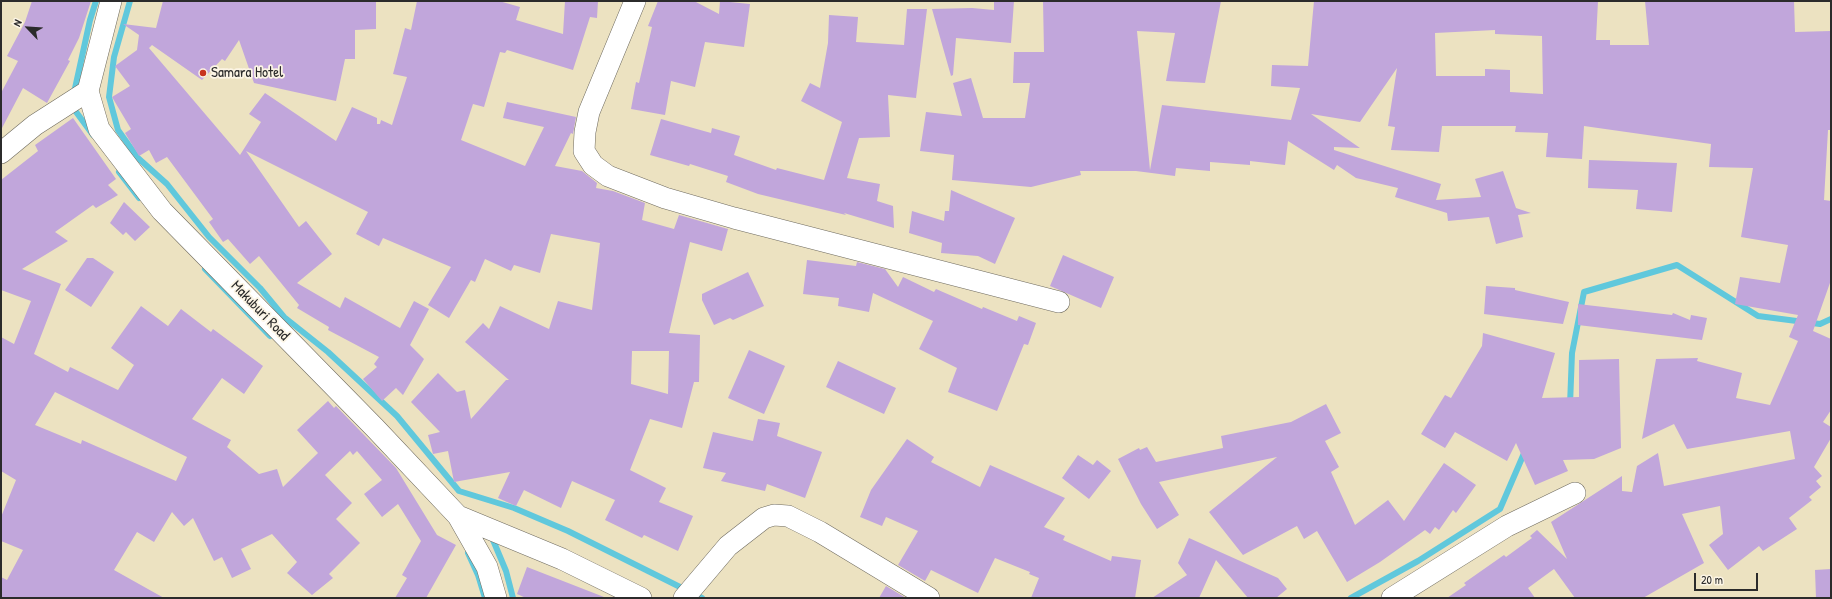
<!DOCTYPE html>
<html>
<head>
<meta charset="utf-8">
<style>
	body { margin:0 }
	#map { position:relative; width:1832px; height:599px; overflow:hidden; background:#ece2c1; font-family:"Patrick Hand",sans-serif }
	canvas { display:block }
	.frame { position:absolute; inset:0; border:2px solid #2b2b2b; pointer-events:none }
	.north { position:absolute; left:8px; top:8px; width:40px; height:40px; -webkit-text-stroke:3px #fcf5e5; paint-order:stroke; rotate:295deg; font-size:11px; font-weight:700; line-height:16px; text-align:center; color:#2b2b2b }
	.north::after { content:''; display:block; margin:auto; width:14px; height:18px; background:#2b2b2b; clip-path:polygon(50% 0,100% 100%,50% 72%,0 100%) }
	.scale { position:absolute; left:1694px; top:573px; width:64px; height:18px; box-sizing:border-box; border:2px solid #2b2b2b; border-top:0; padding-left:5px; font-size:12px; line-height:14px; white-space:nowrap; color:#2b2b2b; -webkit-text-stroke:3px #fcf5e5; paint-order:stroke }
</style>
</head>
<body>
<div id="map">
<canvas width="1832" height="599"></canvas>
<div class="frame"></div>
<div class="north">N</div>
<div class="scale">20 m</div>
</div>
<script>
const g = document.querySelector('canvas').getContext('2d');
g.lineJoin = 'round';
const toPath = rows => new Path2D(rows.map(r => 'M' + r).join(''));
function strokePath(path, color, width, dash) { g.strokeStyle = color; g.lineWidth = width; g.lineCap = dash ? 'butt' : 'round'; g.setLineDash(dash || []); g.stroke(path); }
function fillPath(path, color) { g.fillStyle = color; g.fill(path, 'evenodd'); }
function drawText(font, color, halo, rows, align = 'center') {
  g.font = font + ' "Patrick Hand",sans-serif'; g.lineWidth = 3.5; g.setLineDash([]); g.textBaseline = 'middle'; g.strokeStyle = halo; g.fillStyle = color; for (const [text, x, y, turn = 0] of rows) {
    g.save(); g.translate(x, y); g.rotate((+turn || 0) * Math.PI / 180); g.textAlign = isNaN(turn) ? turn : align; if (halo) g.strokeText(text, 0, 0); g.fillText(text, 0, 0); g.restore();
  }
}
strokePath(toPath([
	[130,1,114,57,109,97,118,130,138,158,167,184,209,237,260,288,284,317,328,352,397,416,459,491,514,508,568,531,702,598],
	[74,93,90,20,96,1],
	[71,105,93,135],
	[119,172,139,198],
	[205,269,270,336],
	[1570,405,1572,353,1584,292,1677,265,1758,316,1820,324,1831,319],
	[493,540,506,571,513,598],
	[468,553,478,575,485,598],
	[1351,598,1418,561,1500,509,1525,451]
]), '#60c8dc', 6);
fillPath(toPath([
	[32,1,91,1,79,38,68,60,70,61,47,103,23,88,1,130,1,93,18,61,7,56,25,22],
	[163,1,376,2,376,29,355,30,355,59,345,59,336,101,254,83,239,40,225,61,222,59,202,80,152,45,149,48,240,155,261,122,249,114,265,93,336,141,352,107,377,118,377,124,380,124,381,120,392,125,407,77,393,74,405,28,411,30,417,1,499,1,520,7,516,20,563,34,565,1,598,1,597,18,590,17,573,70,507,50,505,53,500,52,484,107,473,104,461,140,525,166,544,127,503,118,507,102,576,117,573,134,571,133,555,166,582,171,597,183,596,188,613,191,645,203,642,220,674,229,679,215,728,229,722,251,690,242,669,333,700,335,699,382,694,382,682,428,650,419,630,470,666,488,659,502,693,516,678,551,644,535,642,538,605,520,615,500,572,481,561,508,524,490,516,506,498,498,510,472,454,482,448,451,433,454,428,435,440,432,411,402,438,373,457,392,465,390,471,419,506,380,509,380,465,342,483,323,489,329,500,306,549,329,558,301,592,310,600,243,551,234,540,273,514,265,511,271,485,259,475,282,471,280,449,318,428,305,451,267,383,238,379,246,356,234,368,212,246,151,299,227,306,221,332,254,297,283,340,308,345,297,400,328,414,301,429,309,410,345,424,359,403,395,396,388,382,401,363,379,377,367,374,364,379,357,328,330,329,327,297,308,299,305,259,256,250,264,228,239,223,242,209,222,213,219,167,157,156,163,149,150,139,156,125,133,131,129,112,97,130,86,115,66,137,50,139,35,123,24,156,28],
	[632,351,669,351,668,394,631,384],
	[658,1,694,1,719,14,720,1,750,4,744,47,705,42,695,87,671,81,665,115,631,109,636,82,639,83,652,27,648,26],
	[994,1,1014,1,1011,43,956,38,953,75,951,76,932,9,972,8,994,10],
	[1043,1,1221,1,1205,83,1166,81,1175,33,1137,31,1150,170,1162,105,1291,120,1300,88,1271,86,1272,65,1308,66,1314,1,1598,1,1596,40,1610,40,1610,45,1649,45,1645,1,1794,1,1795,32,1831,31,1831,130,1828,130,1824,200,1831,201,1831,280,1813,331,1831,339,1831,410,1823,422,1831,427,1831,438,1814,467,1822,476,1816,481,1821,487,1809,497,1812,500,1789,518,1797,529,1763,551,1759,546,1728,570,1709,545,1723,534,1720,506,1682,514,1704,563,1643,598,1575,598,1554,569,1528,588,1535,598,1447,598,1466,585,1464,583,1504,555,1506,557,1532,538,1530,536,1537,530,1567,559,1551,522,1622,476,1622,491,1632,492,1637,466,1658,453,1664,486,1795,459,1790,431,1687,449,1674,424,1642,439,1656,359,1698,358,1697,361,1742,373,1736,398,1770,405,1798,341,1789,337,1798,315,1735,304,1740,277,1780,283,1788,245,1741,237,1753,168,1709,167,1711,144,1584,126,1582,159,1546,157,1548,133,1515,132,1516,126,1442,126,1439,152,1391,150,1395,127,1388,126,1397,68,1360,122,1311,114,1360,148,1334,147,1334,150,1441,184,1436,200,1481,197,1475,179,1503,171,1516,208,1531,213,1518,215,1523,237,1496,244,1489,217,1448,221,1447,213,1395,197,1398,188,1356,178,1337,165,1334,170,1288,141,1285,165,1250,161,1250,165,1210,162,1210,171,1176,168,1175,176,1136,171,1080,171,1081,175,1031,187,952,180,954,155,920,151,926,112,962,116,953,83,971,78,983,118,1025,118,1030,83,1013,83,1014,52,1044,52],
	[1495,30,1495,34,1542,36,1543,94,1510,92,1510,70,1485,69,1485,76,1436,76,1435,33],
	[907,9,927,9,916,98,888,95,890,137,859,138,847,178,880,184,877,201,893,206,894,228,844,213,846,215,758,194,726,182,728,176,690,164,689,166,650,155,661,119,711,133,712,128,740,136,734,155,776,170,777,168,824,180,842,122,801,101,810,83,820,88,828,43,829,15,858,17,856,42,904,45],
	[73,118,116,179,108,185,118,195,96,208,93,205,55,232,68,241,22,269,61,284,34,354,68,372,70,367,118,390,134,365,111,348,141,306,168,326,181,309,211,332,213,329,263,366,244,394,222,378,192,419,231,440,227,447,259,474,277,469,283,487,318,453,297,430,328,401,334,408,336,406,396,468,437,535,456,545,426,598,395,598,407,578,402,575,421,541,398,504,382,517,364,494,382,480,357,451,353,455,350,451,325,475,352,503,336,519,360,543,329,574,333,578,312,595,287,573,297,562,272,534,241,549,251,569,232,578,222,557,214,561,193,518,184,526,172,512,154,542,137,532,114,570,164,598,1,598,1,577,7,580,23,550,1,541,1,517,16,480,1,471,1,337,14,344,31,301,1,290,1,180,38,151,35,145],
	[55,392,187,457,176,481,82,440,81,444,35,425],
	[1589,160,1677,163,1672,212,1636,209,1638,190,1588,188],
	[951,190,1015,218,995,264,978,256,941,253,942,243,909,233,912,211,944,221,945,211,949,211],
	[124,202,150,227,135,241,126,232,123,235,110,223],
	[1063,255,1114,277,1101,308,1050,286],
	[87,258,93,258,114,272,91,307,65,290],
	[807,260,856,266,857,262,885,269,898,287,903,277,934,292,936,289,982,309,983,307,1017,321,1019,316,1036,323,1028,345,1024,344,997,411,948,392,957,368,919,349,933,321,873,293,869,312,838,306,839,298,803,294],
	[748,272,764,306,733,320,730,318,714,325,702,300,702,294],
	[1486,286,1515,288,1515,290,1569,302,1563,324,1484,314],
	[1578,304,1672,315,1673,313,1690,320,1691,315,1707,318,1702,340,1578,325],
	[1483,333,1555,353,1542,398,1579,397,1579,360,1619,359,1621,448,1594,459,1563,460,1568,471,1535,485,1516,443,1507,461,1455,432,1445,448,1421,434,1445,395,1451,398,1482,346],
	[749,350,785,366,764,414,728,398],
	[838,361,896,388,884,414,826,387],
	[1326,404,1341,433,1325,441,1339,467,1331,472,1355,525,1388,500,1404,521,1444,463,1476,485,1456,513,1453,510,1439,530,1435,527,1430,534,1425,530,1380,562,1347,582,1317,531,1304,539,1297,526,1243,555,1209,512,1277,457,1159,482,1179,515,1157,529,1141,504,1118,459,1139,448,1140,450,1147,447,1156,462,1223,448,1221,436,1291,422],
	[758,419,780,423,777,436,822,452,805,498,767,484,765,491,721,481,726,473,703,468,713,432,753,441],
	[907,439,934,457,931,462,980,487,990,465,1065,498,1044,527,1065,536,1063,540,1111,561,1112,556,1141,560,1135,598,1031,598,1039,578,1029,574,1030,572,995,558,978,593,931,570,925,581,898,565,918,531,886,517,882,526,860,517,871,490],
	[1078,455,1093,465,1097,460,1111,471,1089,499,1062,478],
	[1189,538,1278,578,1287,589,1276,598,1248,598,1216,560,1199,598,1152,598,1187,575,1178,563],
	[527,567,604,597,604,598,526,598,517,594],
	[1831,569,1831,598,1816,598,1815,570],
	[886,586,906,598,879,598]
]), '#c1a6db');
const minor = toPath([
	[111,1,88,91,99,129,162,211,375,428,458,516,487,567,496,598],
	[635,1,589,112,585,132,584,151,593,165,608,176,665,198,734,218,1059,302],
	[1,153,35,125,88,91],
	[458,516,562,559,641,598],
	[684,598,728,546,764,518,774,515,788,516,820,532,929,598],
	[1392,598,1507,526,1575,493]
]);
strokePath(minor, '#6f6b60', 22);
strokePath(minor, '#fff', 21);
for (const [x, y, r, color] of [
	[203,73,4,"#c8321e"]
]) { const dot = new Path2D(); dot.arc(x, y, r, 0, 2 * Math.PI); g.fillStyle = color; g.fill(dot); strokePath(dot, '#fcf5e5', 1.5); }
drawText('15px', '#2b2b2b', '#fcf5e5', [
	["Samara Hotel",211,73]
], 'left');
drawText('15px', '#2b2b2b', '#fcf5e5', [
	["Makuburi Road",260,311,46]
]);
</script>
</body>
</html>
